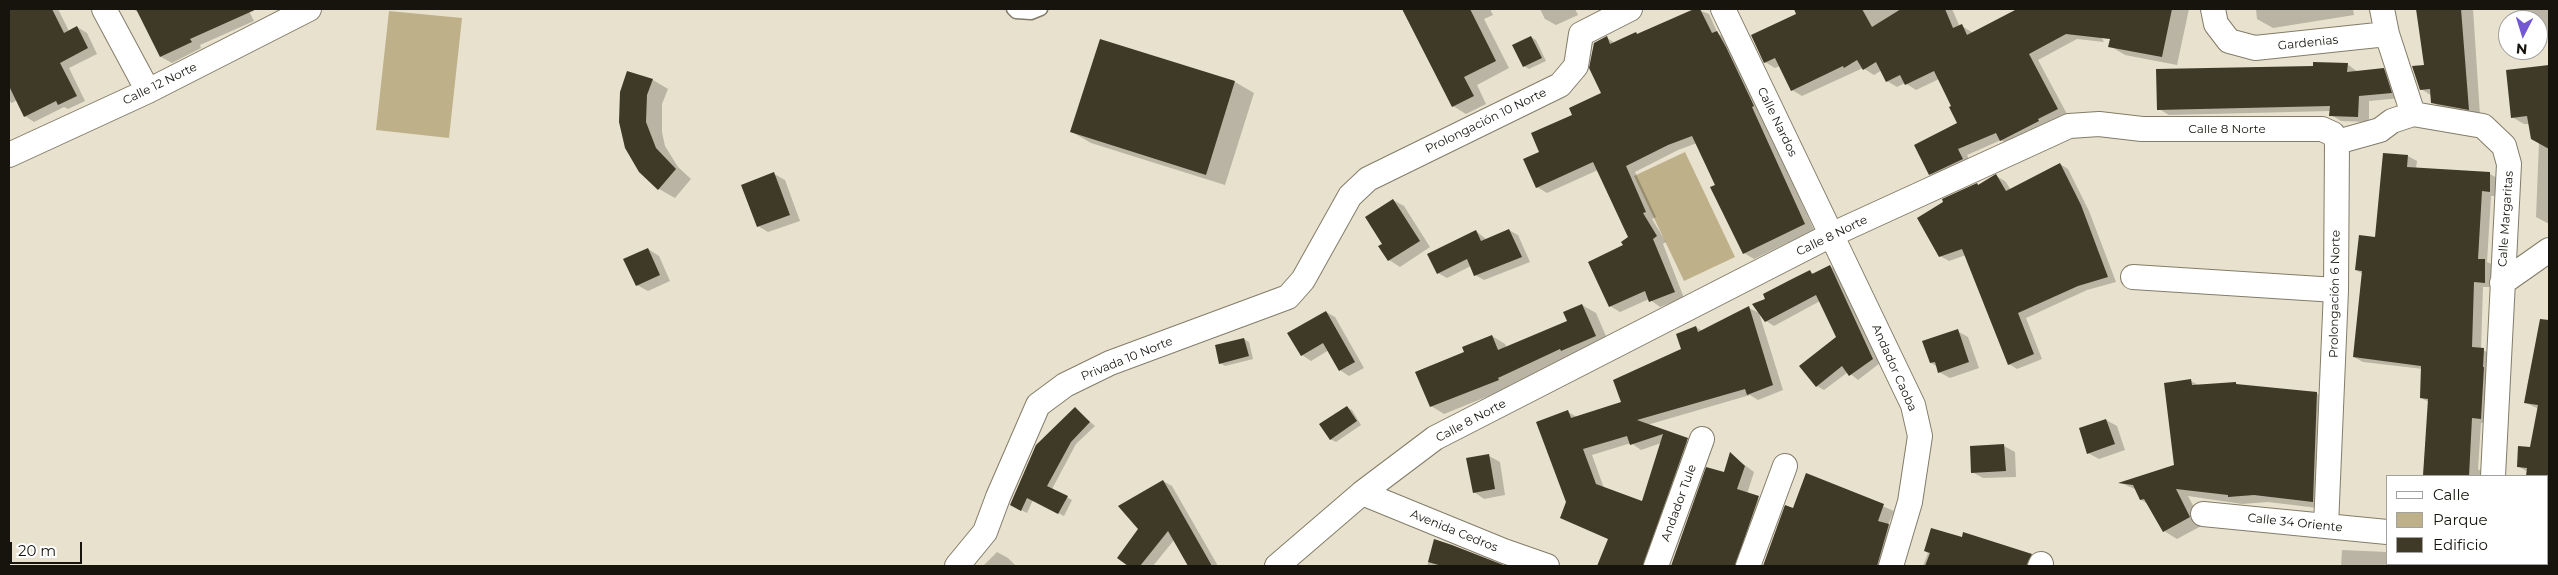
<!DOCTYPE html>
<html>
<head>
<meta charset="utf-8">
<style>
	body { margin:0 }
	#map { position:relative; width:2558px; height:575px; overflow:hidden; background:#e8e1cd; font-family:Montserrat,sans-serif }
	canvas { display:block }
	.frame { position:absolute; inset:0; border:10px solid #17140d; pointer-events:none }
	.legend { position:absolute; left:2386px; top:475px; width:162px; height:90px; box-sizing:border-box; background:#fff; border:1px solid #a2a19e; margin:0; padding:6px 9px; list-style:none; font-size:15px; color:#17140d }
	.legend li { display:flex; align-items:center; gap:10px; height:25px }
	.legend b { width:25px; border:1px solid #a2a19e }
	.north { position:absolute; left:2498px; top:10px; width:50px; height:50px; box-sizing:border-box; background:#fff; border:1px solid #a2a19e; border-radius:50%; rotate:185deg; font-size:14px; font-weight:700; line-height:20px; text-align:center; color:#17140d }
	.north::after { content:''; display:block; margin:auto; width:18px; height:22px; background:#7458d3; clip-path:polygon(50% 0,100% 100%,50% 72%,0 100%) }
	.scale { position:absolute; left:10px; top:542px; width:72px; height:22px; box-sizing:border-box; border:2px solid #17140d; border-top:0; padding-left:6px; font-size:15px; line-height:18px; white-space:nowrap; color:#17140d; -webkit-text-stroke:4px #fff; paint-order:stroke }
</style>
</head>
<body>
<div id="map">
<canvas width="2558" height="575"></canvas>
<div class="frame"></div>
<ul class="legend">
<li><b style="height:6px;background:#fff"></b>Calle</li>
<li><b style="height:14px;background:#beb18a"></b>Parque</li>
<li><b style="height:14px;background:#3f3928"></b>Edificio</li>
</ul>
<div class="north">N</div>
<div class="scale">20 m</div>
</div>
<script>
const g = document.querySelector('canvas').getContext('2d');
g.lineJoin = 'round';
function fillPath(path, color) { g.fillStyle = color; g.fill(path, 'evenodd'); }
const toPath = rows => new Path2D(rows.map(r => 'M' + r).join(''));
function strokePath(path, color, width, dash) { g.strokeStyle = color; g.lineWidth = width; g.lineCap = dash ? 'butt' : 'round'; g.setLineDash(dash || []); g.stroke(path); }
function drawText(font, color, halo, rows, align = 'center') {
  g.font = font + ' Montserrat,sans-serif'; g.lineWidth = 5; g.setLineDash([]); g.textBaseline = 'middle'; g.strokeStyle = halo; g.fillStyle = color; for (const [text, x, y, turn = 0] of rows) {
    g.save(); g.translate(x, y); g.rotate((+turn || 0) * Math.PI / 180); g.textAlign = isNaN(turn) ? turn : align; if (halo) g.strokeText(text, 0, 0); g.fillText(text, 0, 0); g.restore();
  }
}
fillPath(toPath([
	[389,11,462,18,449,138,376,130],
	[1685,152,1735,257,1684,281,1634,176]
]), '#beb18a');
fillPath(toPath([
	[9,9,58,9,69,31,77,27,87,33,97,54,69,68,85,101,68,109,64,107,34,122,25,116,17,100,12,103,9,101],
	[133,9,248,9,254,21,200,45,201,48,172,63,161,57,139,13],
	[1410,9,1490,9,1493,15,1484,19,1509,68,1477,85,1486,104,1466,114,1453,106,1405,12],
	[1540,9,1575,9,1578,15,1556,25,1545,19],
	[1696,9,1709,14,1718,34,1727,38,1814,230,1754,259,1744,253,1697,143,1678,150,1635,172,1656,217,1652,219,1666,242,1663,244,1684,298,1660,307,1649,299,1620,312,1610,306,1625,246,1630,238,1598,170,1547,193,1537,187,1541,153,1574,115,1602,94,1607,38,1615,43,1636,33,1639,35],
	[1795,9,1952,9,1960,27,1962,26,1973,33,2018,9,2086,9,2104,42,2077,39,2038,60,2067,114,2011,146,2001,140,1967,155,1972,165,1940,180,1930,174,1958,124,1953,106,1939,79,1916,90,1905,83,1897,87,1887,81,1882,70,1874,75,1863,68,1802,96,1792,90,1780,66,1775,68,1765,62,1798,14],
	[2118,9,2189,9,2177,65,2125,55,2110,46],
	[2256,9,2353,9,2354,15,2273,28,2257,19],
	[2417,9,2473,9,2480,115,2443,109,2432,102,2432,96,2421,89,2426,66],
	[2525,9,2549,9,2549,33,2543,34,2538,31,2538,20,2526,20],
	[1531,37,1536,40,1546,61,1529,69,1524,66],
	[1101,40,1235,82,1254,93,1225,185,1091,143,1072,132],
	[2347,64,2358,72,2383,70,2394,76,2401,98,2369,101,2369,122,2341,121,2331,115,2331,111,2169,115,2159,109,2314,67],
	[2549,66,2549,224,2536,217,2539,142,2529,124,2524,124,2512,117,2508,71],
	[628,73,653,80,668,89,662,104,662,132,665,146,678,167,691,179,675,198,659,189],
	[2408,156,2417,161,2416,169,2490,174,2499,179,2498,196,2491,196,2487,262,2494,265,2494,287,2483,287,2481,349,2493,355,2490,423,2481,423,2478,469,2488,476,2423,476,2429,402,2421,398,2423,369,2363,362,2354,357,2363,274,2356,270,2376,238],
	[2060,164,2068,169,2089,211,2116,282,2087,290,2026,318,2042,359,2017,369,2009,364,1966,255,1949,261,1940,256,1996,176,2005,181,2011,190],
	[774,174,785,180,800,221,768,232,758,226],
	[1393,200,1404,206,1430,247,1400,267,1389,260,1384,244],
	[1509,230,1518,235,1530,262,1484,280,1475,275,1471,266,1447,278,1438,273,1476,231,1487,240],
	[648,249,659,256,670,281,648,291,637,285],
	[1830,266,1838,271,1880,363,1858,380,1848,372,1824,390,1817,386,1838,338,1820,301,1774,326,1766,321,1767,299,1810,272,1815,274],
	[1582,305,1596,313,1609,343,1572,356,1510,385,1511,387,1444,414,1431,406,1465,353,1492,336,1505,344,1507,348,1569,322],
	[1749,308,1759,313,1783,390,1758,400,1750,395,1647,425,1697,445,1649,566,1605,566,1599,563,1609,539,1561,517,1568,502,1568,412,1577,417,1623,403,1683,349,1696,327,1702,331],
	[1631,443,1641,450,1661,443,1643,503,1604,488,1592,455],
	[1326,312,1335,317,1364,368,1349,376,1340,370,1329,350,1311,361,1302,355,1289,333],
	[2549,326,2549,545,2547,544,2547,476,2527,476,2528,472,2518,466,2531,448,2539,409,2526,403,2528,382,2536,345,2545,346],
	[1957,331,1968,337,1979,368,1950,378,1939,372,1938,367,1931,363],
	[1244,339,1249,342,1253,359,1225,366,1220,363],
	[2191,381,2200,386,2235,383,2240,386,2316,393,2330,401,2326,509,2268,502,2242,504,2188,496,2203,525,2177,539,2164,531,2148,504,2141,500,2137,490,2121,483,2175,465],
	[1347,407,1352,410,1361,425,1336,442,1330,439],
	[1075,409,1095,426,1076,444,1052,489,1072,500,1064,516,1033,500,1027,513,1011,505],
	[2106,420,2117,426,2125,450,2099,459,2088,453],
	[2004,446,2015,452,2016,477,1983,478,1972,472,1971,447],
	[1730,454,1754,472,1747,494,1768,503,1745,566,1676,566,1707,469,1724,473],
	[1489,456,1500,462,1505,495,1484,499,1474,492],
	[1807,474,1894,511,1888,525,1898,531,1888,566,1764,566,1786,507,1794,510],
	[1163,481,1172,486,1218,566,1189,566,1174,540,1153,566,1130,566,1119,557,1139,529],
	[1962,539,2027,553,2035,558,2033,566,1923,566,1928,553,1925,551],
	[1435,541,1492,564,1491,566,1427,566],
	[2342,550,2387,552,2387,564,2410,564,2410,566,2341,566],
	[997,552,1008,558,1016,566,983,566],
	[2452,564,2488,564,2504,566,2452,566]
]), '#0003');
fillPath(toPath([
	[9,9,52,9,64,33,77,26,88,48,60,63,77,96,58,105,56,101,24,117,9,86],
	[136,9,257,9,190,39,192,42,160,57],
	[1402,9,1470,9,1496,61,1464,77,1474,96,1452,107],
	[1694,9,1700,9,1712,33,1717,31,1726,47,1754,106,1752,107,1805,224,1743,254,1710,187,1715,185,1692,136,1668,145,1626,166,1646,212,1643,213,1657,236,1653,239,1675,292,1649,302,1645,291,1609,307,1588,262,1623,245,1621,242,1628,237,1593,162,1536,188,1523,159,1539,152,1531,133,1572,115,1569,108,1601,93,1589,68,1594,43,1607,36,1610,44,1636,32,1637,34],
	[1794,9,1862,9,1872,27,1901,9,1945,9,1953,28,1962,24,1967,35,2017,9,2172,9,2162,57,2108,47,2110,39,2066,34,2029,54,2058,109,2038,119,2039,121,2000,141,1996,133,1958,149,1963,159,1929,175,1914,145,1957,123,1949,107,1951,106,1934,71,1905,85,1900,75,1886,82,1876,62,1863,70,1857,60,1844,68,1843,66,1791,91,1775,58,1764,63,1751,35,1796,14],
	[2416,9,2461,9,2469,110,2431,103,2430,89,2420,90,2412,66,2424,65],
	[1531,36,1542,58,1523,67,1512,45],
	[1100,39,1235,81,1206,175,1070,132],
	[2313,62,2348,63,2347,72,2384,68,2392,93,2359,96,2358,117,2329,116,2330,106,2157,110,2156,69,2313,66],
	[2549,65,2549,149,2531,139,2527,116,2511,118,2506,70],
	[627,71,653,79,647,95,646,122,656,148,676,169,658,190,639,172,625,148,619,122,620,92],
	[2383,153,2408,155,2407,167,2490,172,2490,192,2482,191,2478,259,2485,259,2485,283,2474,282,2472,347,2484,348,2483,367,2484,367,2481,419,2472,418,2469,476,2423,476,2428,399,2420,398,2421,366,2353,357,2362,271,2355,270,2359,235,2375,237],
	[2060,163,2081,205,2108,277,2078,286,2018,313,2034,354,2008,365,1962,249,1939,257,1917,218,1943,202,1942,199,1977,183,1978,185,1996,174,2006,191],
	[774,172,790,215,757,227,741,185],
	[1393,199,1420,241,1388,261,1378,246,1382,244,1365,217],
	[1509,229,1522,257,1474,276,1467,259,1437,274,1427,254,1476,230,1481,241],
	[648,248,660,275,636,286,623,259],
	[1830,265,1873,359,1849,376,1842,366,1816,387,1799,366,1836,337,1816,295,1765,322,1752,304,1765,299,1763,294,1792,279,1810,270,1812,274],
	[1582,304,1596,336,1561,351,1560,349,1498,378,1499,380,1430,407,1415,372,1464,352,1462,347,1492,335,1498,350,1567,321,1563,312],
	[1749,306,1773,385,1747,395,1745,389,1637,420,1688,438,1643,566,1597,566,1608,539,1560,518,1566,502,1536,422,1568,410,1571,418,1621,402,1613,380,1681,349,1676,334,1696,326,1698,332],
	[1663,434,1642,501,1596,484,1583,449,1627,436,1630,445],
	[1326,311,1355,362,1339,371,1323,343,1301,356,1287,333],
	[2540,319,2549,320,2549,476,2526,476,2527,468,2517,467,2518,446,2530,447,2538,405,2524,403],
	[1958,329,1969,362,1938,373,1935,362,1930,363,1922,341],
	[1244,338,1249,356,1219,364,1215,345],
	[2191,379,2192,385,2236,382,2236,384,2317,392,2313,502,2254,495,2228,497,2228,495,2176,489,2190,517,2163,532,2144,499,2140,500,2133,485,2118,483,2174,465,2164,383],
	[1347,406,1357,421,1330,440,1319,424],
	[1075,407,1090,422,1071,442,1047,486,1068,496,1058,514,1027,498,1021,511,1010,505,1036,445],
	[2106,419,2115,444,2087,454,2079,428],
	[2004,444,2006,471,1971,473,1970,446],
	[1730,452,1745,466,1737,489,1759,496,1735,566,1671,566,1706,467,1724,472],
	[1489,454,1495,489,1473,493,1466,458],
	[1806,473,1884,504,1878,521,1889,524,1877,566,1763,566,1785,505,1793,508],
	[1163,480,1212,566,1188,566,1168,531,1140,566,1128,566,1117,558,1138,529,1118,506],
	[1931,528,1962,537,1963,532,2032,554,2026,566,1925,566,1930,553,1924,551],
	[1434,539,1452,545,1506,566,1442,566,1428,562]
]), '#3f3928');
const lane = toPath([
	[1013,9,1016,12,1031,13,1041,9]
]);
const street = toPath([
	[104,9,148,91],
	[1723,9,1913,405,1920,436,1910,502,1891,566],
	[2213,9,2216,24,2229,41,2255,48,2387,34],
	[2382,9,2387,34,2413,114],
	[2413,114,2483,126,2504,146,2509,164,2493,476],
	[2337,142,2380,130,2392,121,2413,114],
	[9,155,148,91,309,9],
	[2133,277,2336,290],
	[2502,283,2549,250],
	[1362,493,1504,551,1547,566],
	[2203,514,2387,532],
	[2326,526,2336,290,2337,142],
	[2531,564,2536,566],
	[957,566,985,532,998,497,1038,405,1065,385,1110,363,1288,297,1303,280,1350,196,1368,179,1560,85,1576,66,1581,34,1630,9],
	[1277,566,1362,493,1435,438,1831,235,2069,126,2099,124,2142,129,2322,129,2333,134,2337,142],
	[1656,566,1702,439],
	[1748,566,1785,466],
	[2040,566,2041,564],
	[2432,566,2432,564]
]);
strokePath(lane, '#827c69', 15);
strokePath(street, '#827c69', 26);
strokePath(lane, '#fff', 12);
strokePath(street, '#fff', 24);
drawText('12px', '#17140d', '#fff', [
	["Gardenias",2308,43,-6],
	["Calle 12 Norte",160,84,-26],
	["Prolongación 10 Norte",1486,121,-26],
	["Calle Nardos",1777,122,64],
	["Calle 8 Norte",2227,129],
	["Calle Margaritas",2506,219,-86],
	["Calle 8 Norte",1832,236,-26],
	["Prolongación 6 Norte",2335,294,-89],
	["Privada 10 Norte",1127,359,-22],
	["Andador Caoba",1894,368,66],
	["Calle 8 Norte",1471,421,-28],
	["Andador Tule",1679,503,-70],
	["Calle 34 Oriente",2295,523,6],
	["Avenida Cedros",1454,531,22]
]);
</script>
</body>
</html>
